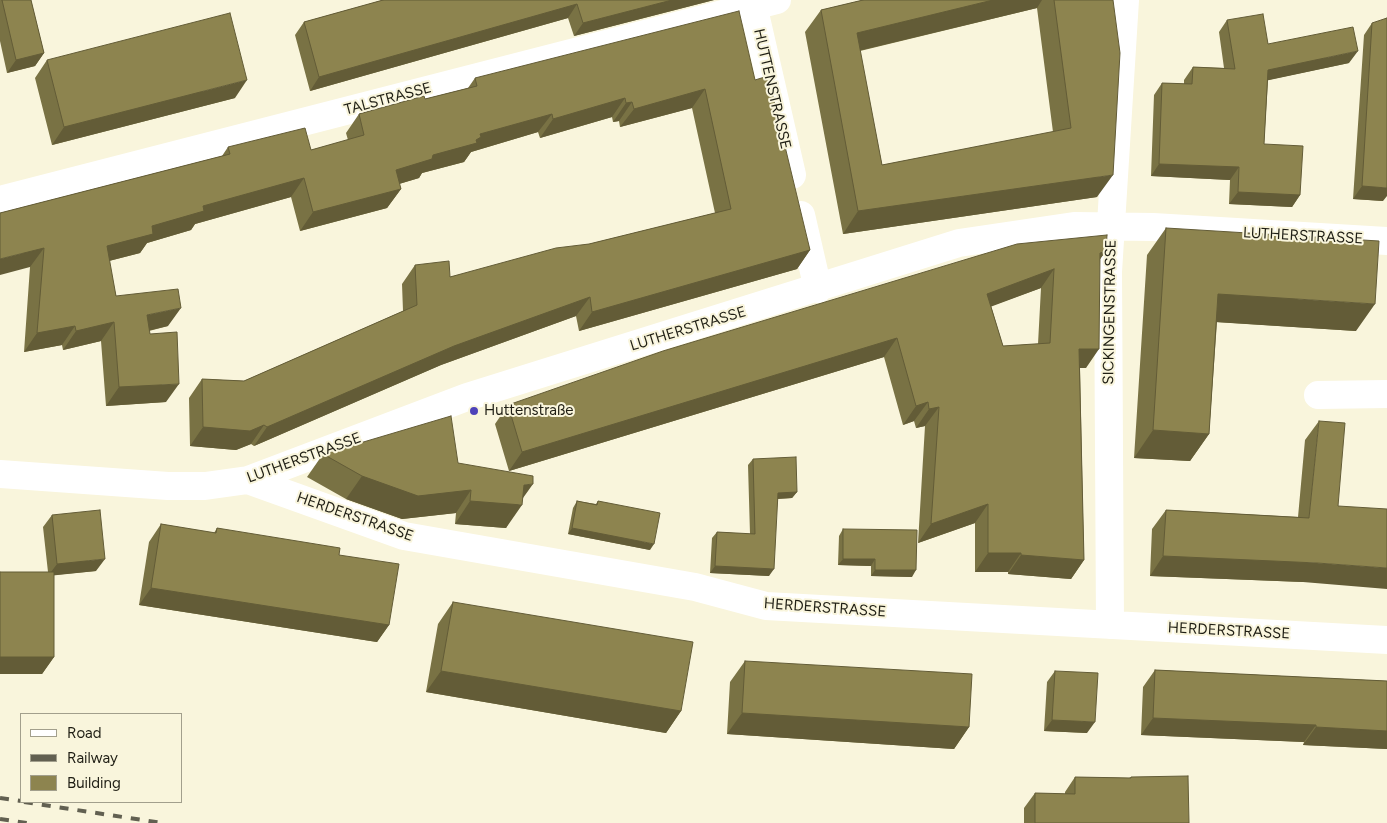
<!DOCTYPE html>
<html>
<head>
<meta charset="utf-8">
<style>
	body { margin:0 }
	#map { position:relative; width:1387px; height:823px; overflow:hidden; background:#f9f5dc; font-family:Figtree,sans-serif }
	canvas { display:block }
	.legend { position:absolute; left:20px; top:713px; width:162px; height:90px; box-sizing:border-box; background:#f9f5dc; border:1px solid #a29f8c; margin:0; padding:6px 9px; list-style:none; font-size:15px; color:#1f1e14 }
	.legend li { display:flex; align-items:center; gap:10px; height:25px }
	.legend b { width:25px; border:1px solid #a29f8c }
</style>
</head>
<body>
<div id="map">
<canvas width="1387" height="823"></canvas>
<ul class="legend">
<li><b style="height:6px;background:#fff"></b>Road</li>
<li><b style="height:6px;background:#626051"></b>Railway</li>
<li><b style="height:14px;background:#8d844f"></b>Building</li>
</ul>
</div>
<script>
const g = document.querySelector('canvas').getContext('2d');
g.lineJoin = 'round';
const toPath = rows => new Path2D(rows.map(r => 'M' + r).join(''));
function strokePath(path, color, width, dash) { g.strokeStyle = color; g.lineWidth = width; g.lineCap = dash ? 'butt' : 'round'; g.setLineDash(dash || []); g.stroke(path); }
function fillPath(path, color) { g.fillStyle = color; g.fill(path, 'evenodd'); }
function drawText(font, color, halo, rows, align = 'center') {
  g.font = font + ' Figtree,sans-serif'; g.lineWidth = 4; g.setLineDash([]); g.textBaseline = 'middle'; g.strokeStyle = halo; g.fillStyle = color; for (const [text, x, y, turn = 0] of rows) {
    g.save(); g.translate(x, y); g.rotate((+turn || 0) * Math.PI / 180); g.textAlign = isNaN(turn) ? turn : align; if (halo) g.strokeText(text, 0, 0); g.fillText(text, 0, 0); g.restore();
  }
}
strokePath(toPath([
	[753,5,792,175],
	[0,200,777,0],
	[801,215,818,289],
	[1318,395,1387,394],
	[0,474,168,486,205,486,248,480,467,397,959,243,1074,226,1153,227,1387,241],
	[248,480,404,536,695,587,766,606,1387,640],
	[1110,625,1108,272,1125,0]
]), '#fff', 28);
strokePath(toPath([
	[0,798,21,801],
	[24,802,162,823],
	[0,819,27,823]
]), '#626051', 4, [9, 9]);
fillPath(toPath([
	[0,0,31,0,44,53,35,66,7,73,0,41],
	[383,0,714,0,574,36,568,18,310,91,295,35,304,22],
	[863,0,1113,0,1097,197,843,234,805,32,821,10],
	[1037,8,1053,132,882,165,860,51],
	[1227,20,1268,44,1349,63,1268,80,1264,144,1300,195,1292,207,1229,204,1230,180,1151,176,1154,95,1162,83,1184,84,1184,80,1193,67,1224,68,1219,32],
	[1372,23,1383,201,1353,199,1364,35],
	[47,60,235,98,52,145,35,78],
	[475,78,755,80,810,250,797,269,579,331,576,316,441,365,254,446,251,444,236,450,190,446,189,398,202,379,244,381,403,311,402,284,415,265,450,277,589,244,715,213,692,108,620,127,619,121,613,122,612,117,540,138,538,132,471,152,464,162,422,173,419,178,399,184,401,189,387,208,300,231,291,197,195,224,191,230,147,243,140,253,109,261,116,296,168,326,149,331,166,402,106,406,101,341,63,350,62,345,24,352,30,267,0,213,222,156,228,147,311,150,348,140,346,133,359,114,425,99,468,88],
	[1166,228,1356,331,1217,322,1209,434,1190,461,1134,458,1147,255],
	[1106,251,1100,259,1086,368,1080,368,1084,560,1071,579,1008,574,1008,572,975,572,975,523,918,543,925,426,916,428,914,421,903,425,884,357,509,471,495,424,508,405],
	[1041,288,1038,344,1003,346,991,306],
	[1319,421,1303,582,1150,576,1152,529,1166,510,1298,517,1305,440],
	[323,454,458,463,522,498,506,528,455,524,456,513,402,519,346,499,307,477],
	[753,459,797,492,792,498,778,499,769,576,710,573,712,538,717,532,750,534,748,465],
	[577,501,596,504,598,501,650,550,568,534,573,508],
	[52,515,96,571,54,575,54,657,42,674,48,572,43,527],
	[161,524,214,533,217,528,339,555,389,625,377,642,139,605,149,542],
	[843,529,912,577,871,576,871,566,838,565,839,536],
	[453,602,681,711,666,733,426,692,438,624],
	[745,661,969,727,954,749,727,734,730,682],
	[1155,670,1387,681,1387,749,1303,745,1304,742,1141,735,1143,687],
	[1055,671,1087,733,1044,731,1047,682],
	[1075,777,1129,778,1131,777,1189,823,1024,823,1024,808,1035,793,1065,794,1065,792]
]), '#797244');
fillPath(toPath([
	[672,0,714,0,574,36,583,23],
	[993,0,1042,0,1037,8,841,55,857,33],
	[577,4,568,18,310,91,319,77],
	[1358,51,1349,63,1260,82,1268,70],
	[44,53,35,66,7,73,16,60],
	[247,80,235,98,52,145,64,127],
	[705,89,692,108,620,127,634,109],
	[625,98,612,117,540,138,553,119],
	[632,102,619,121,613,122,626,103],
	[552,114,538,132,471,152,464,162,422,173,419,178,382,189,396,170,433,155,480,134],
	[1159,164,1239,167,1230,180,1151,176],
	[1113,175,1097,197,843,234,858,211],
	[304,178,291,197,195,224,191,230,147,243,140,253,93,265,107,246,152,226,203,206],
	[1362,186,1387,188,1387,196,1383,201,1353,199],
	[401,189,387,208,300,231,313,212],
	[1238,192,1300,195,1292,207,1229,204],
	[44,248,30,267,0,275,0,259],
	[810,250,797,269,579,331,592,312],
	[1106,251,1092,270,1100,253],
	[1054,269,1041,288,974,313,987,294],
	[1218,294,1375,304,1356,331,1199,321],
	[590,297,576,316,441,365,254,446,267,427,454,346],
	[181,308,168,326,134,334,147,315],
	[114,322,101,341,63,350,76,331],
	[75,326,62,345,24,352,37,333],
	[897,338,884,357,509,471,522,452],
	[1079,349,1099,349,1086,368,1066,368],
	[179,384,166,402,106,406,119,387],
	[928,402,914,421,903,425,916,406],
	[939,407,925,426,916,428,929,409],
	[264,425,251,444,236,450,190,446,203,427],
	[1153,430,1209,434,1190,461,1134,458],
	[362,476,471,490,456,513,402,519,346,499],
	[533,484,518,505,522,505,506,528,455,524,470,501,524,485],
	[797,492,792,498,774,499,778,493],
	[988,504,975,523,918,543,931,524],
	[572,528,654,544,650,550,568,534],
	[988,553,1021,553,1008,572,975,572],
	[1021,555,1084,560,1071,579,1008,574],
	[1163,556,1317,563,1387,568,1387,589,1303,582,1150,576],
	[105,559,96,571,48,576,57,564],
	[843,559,875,559,871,566,838,565],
	[715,566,774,569,769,576,710,573],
	[875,570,916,570,912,577,871,576],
	[151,588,389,625,377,642,139,605],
	[0,657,54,657,42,674,0,674],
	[441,671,681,711,666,733,426,692],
	[742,713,969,727,954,749,727,734],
	[1153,718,1316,725,1304,742,1141,735],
	[1052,720,1095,722,1087,733,1044,731],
	[1316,727,1387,731,1387,749,1303,745]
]), '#635c37');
const building = toPath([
	[2,0,31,0,44,53,16,60,2,0],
	[383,0,672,0,583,23,577,4,319,77,304,22,383,0],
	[863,0,993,0,857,33,882,165,1071,128,1054,0,1113,0,1120,53,1113,175,858,211,821,10,863,0],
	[739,11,755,80,768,76,810,250,592,312,590,297,454,346,267,427,264,425,250,431,203,427,202,379,244,381,417,305,415,265,449,261,450,277,556,248,589,244,731,209,705,89,634,109,632,102,626,103,625,98,553,119,552,114,480,134,481,137,476,140,477,143,433,155,432,159,396,170,401,189,313,212,304,178,203,206,204,211,152,226,153,234,107,246,116,296,178,289,181,308,147,315,150,334,177,332,179,384,119,387,114,322,76,331,75,326,37,333,44,248,0,259,0,213,230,154,228,147,305,128,311,150,364,135,359,114,424,96,425,99,477,86,475,78,739,11],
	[230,13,247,80,64,127,47,60,230,13],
	[1263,14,1268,44,1353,27,1358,51,1268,70,1264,144,1303,146,1300,195,1238,192,1239,167,1159,164,1162,83,1192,84,1193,67,1235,69,1227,20,1263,14],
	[1387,18,1387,188,1362,186,1372,23,1387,18],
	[1166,228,1379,241,1375,304,1218,294,1209,434,1153,430,1166,228],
	[1107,235,1106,251,1100,253,1099,349,1079,349,1084,560,1021,555,1021,553,988,553,988,504,931,524,939,407,929,409,928,402,916,406,897,338,522,452,508,405,663,351,1017,244,1107,235],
	[1054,269,1050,343,1003,346,987,294,1054,269],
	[451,416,458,463,533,476,533,484,524,485,522,505,470,501,471,490,418,496,362,476,323,454,451,416],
	[1319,421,1345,423,1338,506,1387,509,1387,568,1317,563,1163,556,1166,510,1309,518,1319,421],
	[796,457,797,492,778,493,774,569,715,566,717,532,755,534,753,459,796,457],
	[577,501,597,505,598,501,660,513,654,544,572,528,577,501],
	[100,510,105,559,57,564,52,515,100,510],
	[161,524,216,533,217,528,340,548,339,555,399,564,389,625,151,588,161,524],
	[843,529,917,530,916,570,875,570,875,559,843,559,843,529],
	[0,572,54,572,54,657,0,657,0,572],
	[453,602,693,642,681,711,441,671,453,602],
	[745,661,972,674,969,727,742,713,745,661],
	[1155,670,1387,681,1387,731,1316,727,1316,725,1153,718,1155,670],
	[1055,671,1098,673,1095,722,1052,720,1055,671],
	[1188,776,1189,823,1035,823,1035,793,1075,794,1075,777,1131,778,1131,777,1188,776]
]);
fillPath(building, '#8d844f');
strokePath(building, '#635c37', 1);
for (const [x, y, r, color] of [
	[474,411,5,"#4d42b9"]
]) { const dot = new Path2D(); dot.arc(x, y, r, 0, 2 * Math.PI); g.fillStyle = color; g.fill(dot); strokePath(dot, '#f9f5dc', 2); }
drawText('15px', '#1f1e14', '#f9f5dc', [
	["HUTTENSTRASSE",772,89,77],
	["TALSTRASSE",388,99,-15],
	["LUTHERSTRASSE",1303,236,3],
	["SICKINGENSTRASSE",1110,312,-89],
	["LUTHERSTRASSE",688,329,-17],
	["LUTHERSTRASSE",304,458,-20],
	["HERDERSTRASSE",355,517,19],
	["HERDERSTRASSE",825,608,4],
	["HERDERSTRASSE",1229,631,3]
]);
drawText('15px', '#1f1e14', '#f9f5dc', [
	["Huttenstraße",484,411]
], 'left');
</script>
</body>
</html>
